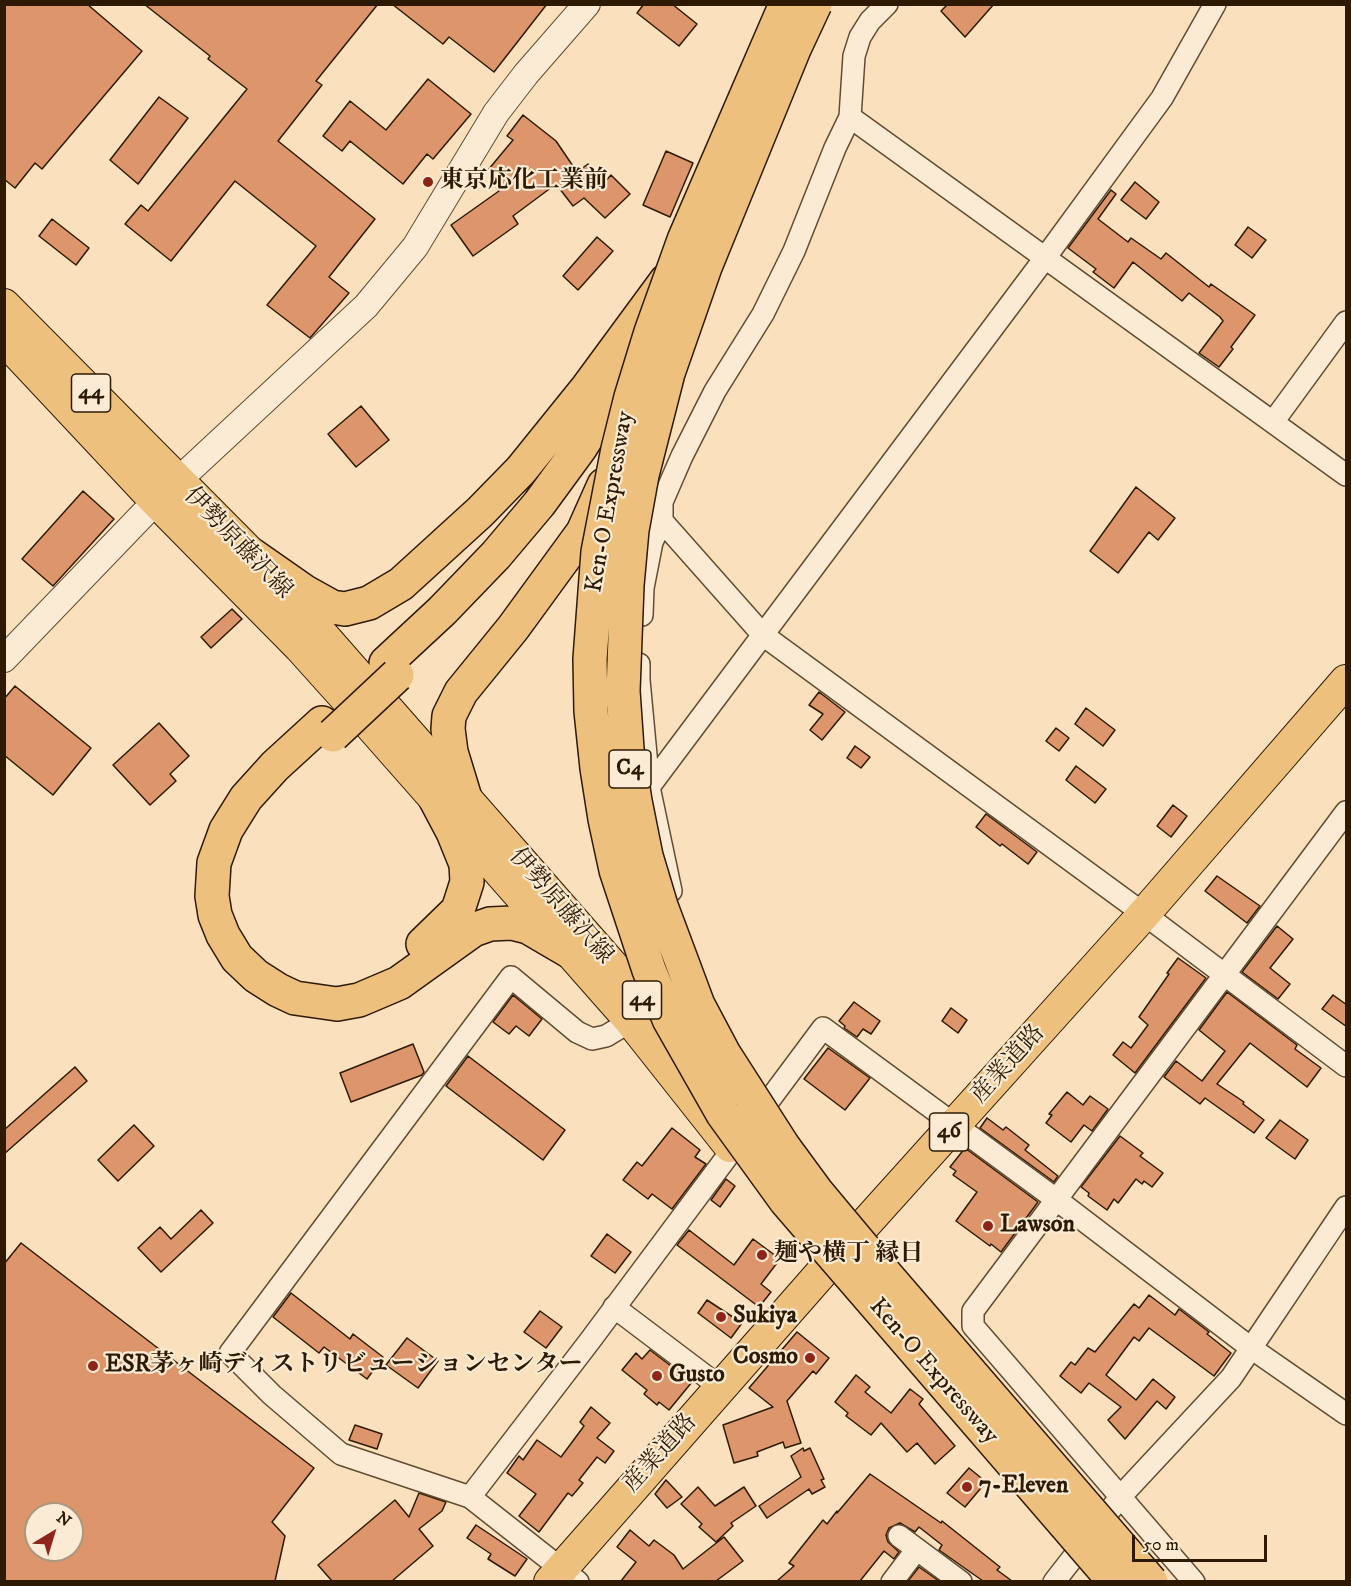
<!DOCTYPE html>
<html>
<head>
<meta charset="utf-8">
<style>
	body { margin:0 }
	#map { position:relative; width:1351px; height:1586px; overflow:hidden; background:#fae0bd; font-family:"IM FELL DW Pica",serif }
	canvas { display:block }
	.frame { position:absolute; inset:0; border:6px solid #2e1a02; pointer-events:none }
	.north { position:absolute; left:24px; top:1502px; width:60px; height:60px; box-sizing:border-box; background:#fcebd4; border:2px solid #aa9780; border-radius:50%; rotate:38deg; font-size:16px; font-weight:700; line-height:24px; text-align:center; color:#2e1a02 }
	.north::after { content:''; display:block; margin:auto; width:21px; height:27px; background:#8f2418; clip-path:polygon(50% 0,100% 100%,50% 72%,0 100%) }
	.scale { position:absolute; left:1132px; top:1535px; width:135px; height:27px; box-sizing:border-box; border:3px solid #2e1a02; border-top:0; padding-left:8px; font-size:18px; line-height:21px; white-space:nowrap; color:#2e1a02; -webkit-text-stroke:4px #fcebd4; paint-order:stroke }
</style>
</head>
<body>
<div id="map">
<canvas width="1351" height="1586"></canvas>
<div class="frame"></div>
<div class="north">N</div>
<div class="scale">50 m</div>
</div>
<script>
const g = document.querySelector('canvas').getContext('2d');
g.lineJoin = 'round';
function fillPath(path, color) { g.fillStyle = color; g.fill(path, 'evenodd'); }
const toPath = rows => new Path2D(rows.map(r => 'M' + r).join(''));
function strokePath(path, color, width, dash) { g.strokeStyle = color; g.lineWidth = width; g.lineCap = dash ? 'butt' : 'round'; g.setLineDash(dash || []); g.stroke(path); }
function drawText(font, color, halo, rows, align = 'center') {
  g.font = font + ' "IM FELL DW Pica","Noto Serif JP",serif'; g.lineWidth = 4.5; g.setLineDash([]); g.textBaseline = 'middle'; g.strokeStyle = halo; g.fillStyle = color; for (const [text, x, y, turn = 0] of rows) {
    g.save(); g.translate(x, y); g.rotate((+turn || 0) * Math.PI / 180); g.textAlign = isNaN(turn) ? turn : align; if (halo) g.strokeText(text, 0, 0); g.fillText(text, 0, 0); g.restore();
  }
}
const building = toPath([
	[4,4,87,4,142,51,42,169,35,163,15,188,4,179,4,4],
	[144,4,378,4,316,81,322,85,278,141,375,219,329,277,349,293,310,338,267,305,316,246,235,181,171,261,125,224,141,205,148,211,247,89,208,59,210,56,144,4],
	[392,4,547,4,494,72,449,37,443,44,392,4],
	[644,4,672,4,697,24,679,46,637,13,644,4],
	[948,4,994,4,965,37,941,11,948,4],
	[428,79,471,114,433,159,427,154,403,184,350,141,342,151,323,136,350,101,386,130,428,79],
	[159,97,188,118,138,184,110,160,159,97],
	[523,115,556,141,577,172,588,164,603,184,611,175,630,194,605,218,584,198,573,206,556,184,513,216,518,224,473,256,451,225,499,191,495,185,500,181,488,170,513,140,507,136,523,115],
	[666,151,693,163,670,217,643,205,666,151],
	[1135,182,1159,202,1146,219,1121,200,1135,182],
	[1111,190,1116,194,1098,219,1128,242,1131,238,1161,259,1166,253,1209,287,1211,284,1255,315,1231,347,1233,349,1219,367,1199,353,1223,321,1220,317,1189,293,1182,301,1133,262,1114,288,1093,272,1096,269,1068,248,1111,190],
	[52,219,89,248,76,265,39,236,52,219],
	[1248,227,1266,240,1252,258,1235,245,1248,227],
	[597,237,613,251,578,290,563,276,597,237],
	[361,406,389,440,356,467,328,434,361,406],
	[1136,487,1175,518,1158,540,1149,532,1118,573,1090,551,1136,487],
	[83,491,114,519,53,586,22,559,83,491],
	[232,609,242,619,211,648,201,637,232,609],
	[15,686,91,748,53,795,4,755,4,699,15,686],
	[819,692,845,712,822,740,810,730,823,714,809,705,819,692],
	[1086,708,1115,730,1103,746,1075,724,1086,708],
	[159,723,189,756,170,774,176,781,150,805,113,765,159,723],
	[1056,728,1069,738,1059,751,1046,741,1056,728],
	[855,746,870,757,861,768,847,758,855,746],
	[1076,766,1106,789,1095,803,1066,780,1076,766],
	[1173,805,1187,816,1171,837,1157,826,1173,805],
	[986,814,1037,852,1028,864,1002,844,1000,846,976,827,986,814],
	[1217,876,1260,906,1247,923,1205,891,1217,876],
	[1277,926,1293,939,1270,968,1290,984,1278,999,1242,972,1277,926],
	[1178,958,1206,978,1135,1073,1113,1055,1123,1042,1131,1048,1148,1025,1139,1017,1169,974,1167,973,1178,958],
	[1227,992,1297,1045,1295,1049,1321,1068,1307,1087,1250,1043,1217,1084,1244,1102,1243,1104,1264,1120,1254,1133,1205,1098,1200,1104,1164,1077,1176,1061,1202,1081,1225,1051,1199,1030,1227,992],
	[513,995,542,1019,529,1036,516,1026,509,1034,493,1022,513,995],
	[1333,995,1347,1005,1347,1027,1322,1009,1333,995],
	[854,1002,880,1021,871,1034,863,1029,857,1037,844,1028,845,1026,839,1021,854,1002],
	[951,1008,967,1020,958,1033,942,1021,951,1008],
	[413,1044,424,1072,422,1075,351,1102,340,1073,413,1044],
	[828,1048,870,1078,845,1110,804,1079,828,1048],
	[468,1056,565,1130,543,1160,446,1086,468,1056],
	[75,1067,87,1081,4,1154,4,1130,75,1067],
	[1067,1092,1083,1105,1090,1096,1108,1109,1092,1131,1084,1125,1071,1142,1046,1123,1052,1115,1049,1114,1067,1092],
	[987,1118,1003,1130,1006,1127,1029,1145,1025,1150,1058,1176,1054,1182,980,1128,987,1118],
	[1280,1120,1308,1140,1295,1159,1266,1138,1280,1120],
	[134,1125,154,1146,118,1181,98,1160,134,1125],
	[672,1128,700,1150,695,1157,706,1164,672,1209,652,1194,648,1199,623,1180,637,1162,642,1166,672,1128],
	[1120,1136,1143,1153,1140,1156,1163,1173,1152,1187,1144,1181,1142,1184,1136,1179,1118,1203,1114,1199,1107,1210,1088,1196,1089,1193,1081,1187,1120,1136],
	[965,1148,1038,1202,1001,1252,991,1244,990,1246,956,1221,977,1192,953,1175,956,1171,950,1167,965,1148],
	[726,1179,735,1186,720,1207,711,1200,726,1179],
	[201,1210,213,1223,161,1272,138,1248,160,1227,171,1239,201,1210],
	[689,1230,734,1265,753,1239,780,1259,761,1284,771,1292,759,1307,677,1245,689,1230],
	[607,1234,631,1252,615,1273,591,1256,607,1234],
	[21,1243,314,1468,272,1522,285,1536,275,1581,4,1581,4,1264,21,1243],
	[36,1514,72,1514,72,1550,36,1550,36,1514],
	[291,1293,350,1339,353,1334,383,1357,367,1379,324,1347,319,1353,273,1317,291,1293],
	[1149,1295,1175,1315,1179,1309,1209,1332,1207,1334,1231,1353,1214,1376,1149,1328,1139,1341,1134,1337,1106,1375,1136,1400,1153,1379,1175,1397,1166,1409,1157,1401,1125,1439,1108,1420,1121,1407,1089,1383,1081,1393,1060,1376,1071,1362,1075,1365,1088,1348,1095,1352,1134,1304,1139,1308,1149,1295],
	[707,1300,742,1323,731,1338,698,1313,707,1300],
	[540,1311,562,1327,546,1348,524,1332,540,1311],
	[797,1332,829,1358,816,1374,813,1371,787,1401,801,1443,785,1448,783,1442,757,1452,758,1456,734,1463,723,1425,773,1407,749,1388,797,1332],
	[407,1338,438,1361,418,1388,386,1365,407,1338],
	[650,1350,692,1382,669,1410,659,1402,657,1405,644,1394,647,1390,622,1370,636,1353,642,1359,650,1350],
	[856,1375,870,1387,865,1392,891,1413,910,1389,923,1399,919,1404,955,1446,935,1464,917,1443,907,1452,881,1423,871,1435,846,1416,848,1413,835,1402,856,1375],
	[591,1407,610,1423,597,1438,614,1451,605,1463,597,1457,579,1480,583,1483,572,1496,568,1493,539,1532,519,1516,536,1494,507,1473,519,1456,523,1460,537,1440,561,1457,584,1426,580,1422,591,1407],
	[355,1425,382,1434,377,1449,349,1440,355,1425],
	[803,1448,804,1451,810,1448,824,1479,821,1480,825,1487,812,1494,809,1489,767,1518,759,1506,801,1477,791,1456,803,1448],
	[969,1468,986,1482,965,1507,947,1493,969,1468],
	[870,1474,941,1523,942,1521,1000,1567,997,1570,1012,1581,983,1581,939,1550,942,1545,919,1527,915,1532,900,1523,889,1528,886,1535,888,1542,899,1552,894,1559,884,1551,860,1581,777,1581,794,1566,789,1563,823,1520,827,1524,837,1511,837,1513,870,1474],
	[666,1480,682,1497,667,1508,655,1494,666,1480],
	[698,1487,715,1506,744,1487,756,1506,731,1523,733,1526,716,1542,699,1527,702,1524,681,1504,698,1487],
	[419,1493,446,1502,442,1511,419,1529,433,1546,392,1581,332,1581,318,1565,395,1500,409,1517,419,1493],
	[476,1525,527,1559,515,1576,488,1559,491,1554,467,1538,476,1525],
	[630,1530,649,1546,654,1540,674,1555,683,1569,724,1537,743,1561,716,1581,621,1581,636,1562,617,1547,630,1530],
	[919,1567,939,1581,908,1581,919,1567]
]);
fillPath(building, '#dd966b');
strokePath(building, '#2e1a02', 1.5);
const minor = toPath([
	[850,117,1346,475],
	[1273,422,1346,322],
	[662,521,763,635,1144,914,1346,1066],
	[642,615,643,588,652,542,662,521,662,502,682,456,715,391,763,314,794,251,835,148,850,117,854,56,860,37,870,21,887,4],
	[639,664,639,680,649,787,671,891],
	[649,787,1045,258,1162,98,1215,4],
	[614,1307,720,1387],
	[470,1497,589,1342,823,1028,1057,1200,1251,1348,1346,1414],
	[899,1536,961,1582],
	[578,1582,470,1497,341,1454,272,1395,230,1353,511,977,577,1032,592,1039,606,1036,631,1021],
	[892,1582,917,1549],
	[1054,1582,1121,1496,1231,1378,1346,1207],
	[1194,1582,973,1326,973,1311,1346,812]
]);
const tertiary = toPath([
	[4,659,156,501,366,306,415,247,496,113,526,74,587,4]
]);
const primary = toPath([
	[4,305,252,555,674,1036],
	[4,339,156,501,300,647,371,726,631,1021,730,1146],
	[550,1582,831,1262,1144,914,1346,681]
]);
const motorway = toPath([
	[252,555,305,592,332,607,345,609,369,603,401,584,480,512,521,470,588,387,666,281],
	[386,663,442,611,496,555,539,504,580,448,637,358],
	[322,723,275,766,246,798,226,830,214,863,212,896,215,915,223,935,237,958,256,976,278,990,295,998,337,1004,359,1000,399,983,473,930,490,924,512,923,528,927,569,951],
	[465,798,451,752,448,729,449,716,461,692,513,628,583,532,604,485],
	[423,944,458,910,467,882,466,864,453,832,435,798]
]);
strokePath(minor, '#614c31', 24);
strokePath(tertiary, '#614c31', 28);
strokePath(primary, '#2e1a02', 34);
strokePath(motorway, '#2e1a02', 36);
strokePath(minor, '#fcebd4', 21);
strokePath(tertiary, '#fcebd4', 26);
strokePath(primary, '#edc07e', 32);
strokePath(motorway, '#edc07e', 33);
const motorwayBridge = toPath([
	[786,4,684,240,651,332,631,397,618,449,598,552,590,659,591,711,597,768,605,819,616,870,649,970,669,1019,723,1114,786,1201,1115,1582],
	[815,4,794,49,705,267,668,373,642,475,632,530,627,585,623,691,627,749,635,801,646,856,661,906,698,1005,724,1054,783,1146,816,1191,887,1276,1151,1582],
	[333,735,397,675]
]);
strokePath(motorwayBridge, '#2e1a02', 36, []);
strokePath(motorwayBridge, '#edc07e', 33);
for (const [x, y, r, color] of [
	[428,182,6,"#8f2418"],
	[988,1226,6,"#8f2418"],
	[762,1255,6,"#8f2418"],
	[721,1317,6,"#8f2418"],
	[810,1358,6,"#8f2418"],
	[93,1366,6,"#8f2418"],
	[657,1376,6,"#8f2418"],
	[967,1487,6,"#8f2418"]
]) { const dot = new Path2D(); dot.arc(x, y, r, 0, 2 * Math.PI); g.fillStyle = color; g.fill(dot); strokePath(dot, '#fcebd4', 2); }
for (const [x, y, w] of [
	[91,393,39],
	[630,769,42],
	[642,1000,39],
	[949,1132,39]
]) { const box = new Path2D(); box.roundRect(x - w / 2, y - 19, w, 38, 4.5); g.fillStyle = '#fcebd4'; g.fill(box); strokePath(box, '#2e1a02', 1.5); }
drawText('bold 22px', '#2e1a02', null, [
	["44",91,393],
	["C4",630,769],
	["44",642,1000],
	["46",949,1132]
]);
drawText('bold 24px', '#2e1a02', '#fcebd4', [
	["東京応化工業前",440,182],
	["Lawson",1000,1226],
	["麺や横丁 縁日",774,1255],
	["Sukiya",733,1317],
	["Cosmo",798,1358,"right"],
	["ESR茅ヶ崎ディストリビューションセンター",105,1366],
	["Gusto",669,1376],
	["7-Eleven",979,1487]
], 'left');
drawText('24px', '#2e1a02', '#fcebd4', [
	["Ken-O Expressway",611,502,-80],
	["伊勢原藤沢線",237,544,46],
	["伊勢原藤沢線",560,907,49],
	["産業道路",1009,1065,-48],
	["Ken-O Expressway",933,1372,49],
	["産業道路",661,1454,-48]
]);
</script>
</body>
</html>
